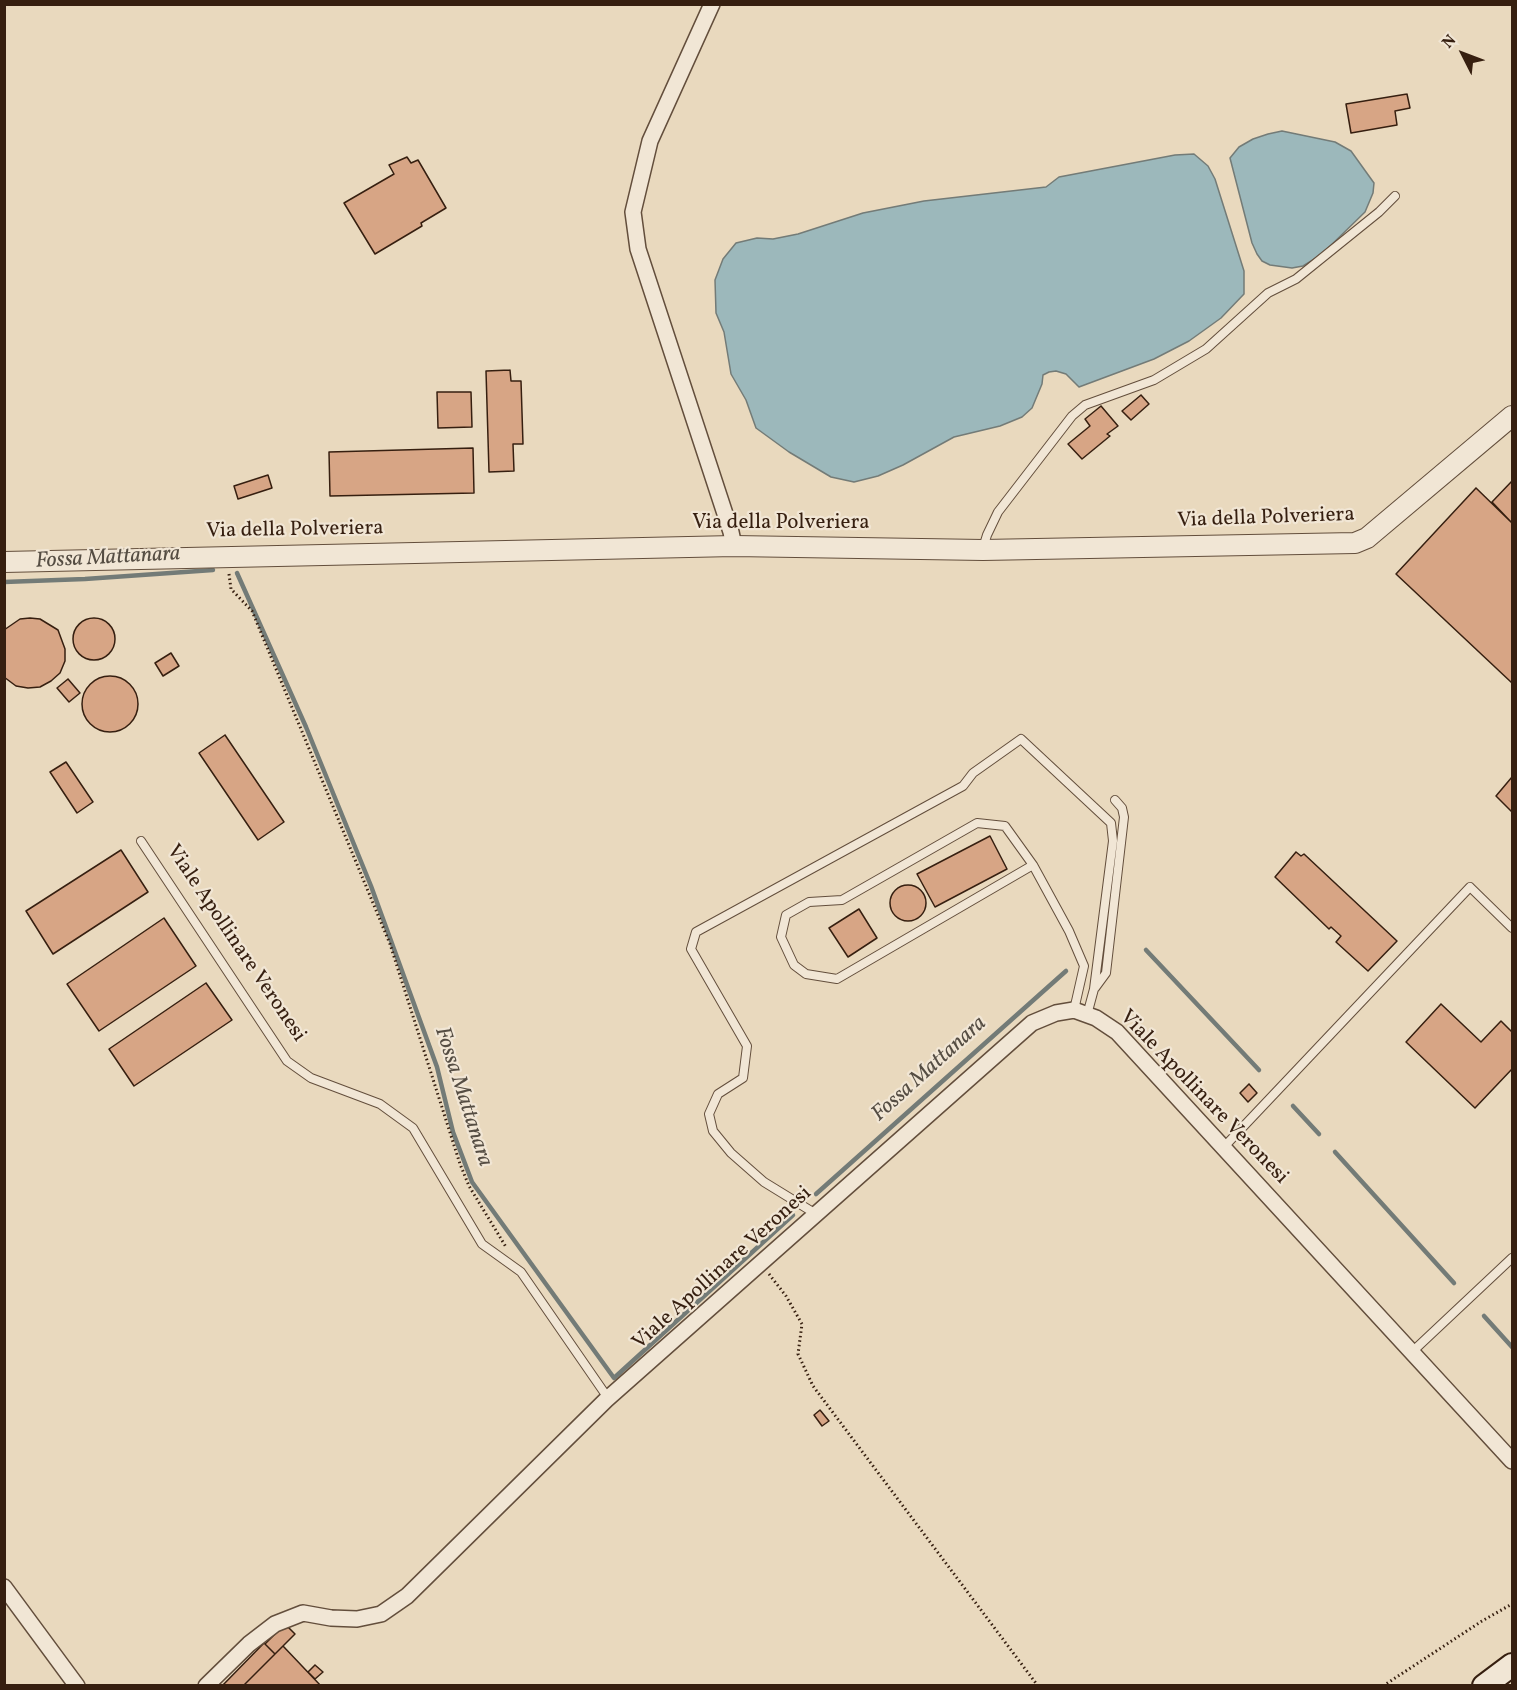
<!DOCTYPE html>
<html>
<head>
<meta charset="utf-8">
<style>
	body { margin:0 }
	#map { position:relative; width:1517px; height:1690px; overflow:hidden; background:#e9d9be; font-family:Vollkorn,serif }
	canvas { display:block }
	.frame { position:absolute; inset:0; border:6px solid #361f10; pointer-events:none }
	.north { position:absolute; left:1433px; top:24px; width:60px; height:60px; -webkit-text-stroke:4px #f1e6d5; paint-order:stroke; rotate:312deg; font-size:16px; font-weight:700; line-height:24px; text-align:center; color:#361f10 }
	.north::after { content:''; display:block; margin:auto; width:21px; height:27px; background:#361f10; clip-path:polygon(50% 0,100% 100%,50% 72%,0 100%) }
</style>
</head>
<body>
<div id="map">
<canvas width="1517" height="1690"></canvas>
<div class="frame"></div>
<div class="north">N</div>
</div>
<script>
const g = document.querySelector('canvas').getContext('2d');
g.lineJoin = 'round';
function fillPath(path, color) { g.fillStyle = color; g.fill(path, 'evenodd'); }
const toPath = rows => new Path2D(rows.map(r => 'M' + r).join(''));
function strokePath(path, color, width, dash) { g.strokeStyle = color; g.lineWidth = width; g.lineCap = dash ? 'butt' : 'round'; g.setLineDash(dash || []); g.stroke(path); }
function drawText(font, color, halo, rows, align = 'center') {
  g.font = font + ' Vollkorn,serif'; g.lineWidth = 4.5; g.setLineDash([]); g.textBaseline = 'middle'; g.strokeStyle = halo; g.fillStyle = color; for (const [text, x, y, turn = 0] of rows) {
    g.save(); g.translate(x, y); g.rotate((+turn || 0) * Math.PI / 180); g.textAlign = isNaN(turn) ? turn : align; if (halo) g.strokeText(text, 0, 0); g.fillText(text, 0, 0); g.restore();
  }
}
const water = toPath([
	[1282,131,1335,142,1351,151,1374,183,1373,193,1365,212,1321,255,1303,266,1292,268,1270,265,1262,261,1257,254,1252,243,1230,158,1239,147,1253,139,1268,134,1282,131],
	[1194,154,1208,166,1215,179,1244,271,1244,294,1221,318,1189,341,1154,359,1079,387,1066,374,1056,371,1049,372,1043,375,1042,384,1032,408,1022,417,1000,426,954,437,903,465,878,476,854,482,831,477,789,452,756,428,746,400,731,374,724,332,716,313,715,280,723,259,736,243,757,238,773,239,798,234,863,213,924,201,1046,187,1059,177,1175,155,1194,154]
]);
fillPath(water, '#9cb8bb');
strokePath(water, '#737b77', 1.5);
strokePath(toPath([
	[237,573,306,727,371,886,437,1067,453,1132,472,1182,614,1378,793,1215],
	[4,582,85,579,213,570],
	[1146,950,1259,1070],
	[1293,1106,1319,1134],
	[1335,1152,1454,1283],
	[816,1194,1066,971],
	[1484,1316,1512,1347]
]), '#737b77', 4.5);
const building = toPath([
	[1407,94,1410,108,1395,111,1397,125,1351,133,1346,104,1407,94],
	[407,157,411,163,418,160,446,208,421,223,422,226,375,254,344,203,394,174,389,165,407,157],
	[510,370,511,381,521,381,523,444,513,444,514,471,489,472,486,371,510,370],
	[437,392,471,392,472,427,438,428,437,392],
	[1141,395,1149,404,1131,420,1122,411,1141,395],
	[1101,406,1118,426,1107,434,1110,436,1082,459,1068,444,1090,426,1085,419,1101,406],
	[473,448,474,493,330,496,329,452,473,448],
	[268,475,272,488,238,499,234,486,268,475],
	[1512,481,1512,523,1492,502,1512,481],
	[1476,488,1512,523,1512,683,1396,574,1476,488],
	[30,618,40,619,58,630,65,649,65,661,60,673,51,681,40,687,28,688,16,686,4,677,4,630,20,619,30,618],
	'73 639a21 21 0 1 1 42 0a21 21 0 1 1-42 0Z',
	[171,653,179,666,163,676,155,663,171,653],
	'82 704a28 28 0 1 1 56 0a28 28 0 1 1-56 0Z',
	[68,679,80,693,69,702,57,688,68,679],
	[225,735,284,822,258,840,199,753,225,735],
	[66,762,93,802,77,813,50,772,66,762],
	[1512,777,1512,812,1496,796,1512,777],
	[990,836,1007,869,935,907,917,874,990,836],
	[121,850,148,892,53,954,26,911,121,850],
	[1296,852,1301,856,1304,854,1397,941,1368,971,1336,942,1341,936,1331,927,1329,929,1275,877,1296,852],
	'890 903a18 18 0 1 1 36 0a18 18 0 1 1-36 0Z',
	[859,909,877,938,848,957,829,928,859,909],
	[164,918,196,966,99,1031,67,984,164,918],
	[206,983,232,1020,134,1086,109,1049,206,983],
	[1441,1004,1481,1042,1501,1021,1512,1032,1512,1069,1475,1108,1406,1042,1441,1004],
	[1249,1084,1257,1093,1248,1102,1240,1093,1249,1084],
	[820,1410,829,1421,822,1426,814,1415,820,1410],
	[285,1624,295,1634,275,1654,265,1644,285,1624],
	[264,1643,275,1654,243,1686,222,1686,264,1643],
	[283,1646,321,1686,243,1686,283,1646],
	[315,1665,323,1672,315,1679,308,1672,315,1665]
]);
fillPath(building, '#d7a585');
strokePath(building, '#361f10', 1.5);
const service = toPath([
	[983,548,987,535,998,512,1072,416,1085,405,1154,380,1206,349,1268,293,1296,279,1379,212,1395,196],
	[141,841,287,1061,311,1078,380,1104,413,1128,482,1244,521,1272,608,1398],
	[1033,865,837,979,806,974,794,965,781,937,786,915,809,902,842,900,977,823,1005,826,1033,865,1069,931,1084,966,1074,1010],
	[1095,988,1106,973,1124,817,1122,808,1115,800],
	[1223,1148,1470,887,1512,928],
	[816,1214,764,1182,731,1153,713,1131,709,1114,718,1094,743,1078,747,1046,691,949,696,932,963,786,973,773,1021,739,1111,823,1113,841,1094,989,1087,1015],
	[1412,1352,1512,1258]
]);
const minor = toPath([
	[712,4,650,141,633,212,638,249,731,532,734,546],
	[4,1587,77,1686],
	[206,1686,249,1644,275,1624,303,1613,331,1618,357,1619,381,1614,407,1596,606,1400,1032,1023,1056,1013,1074,1010,1096,1018,1117,1032,1512,1461]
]);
const tertiary = toPath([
	[4,562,734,546,983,550,1355,543,1367,538,1512,416]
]);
const secondary = toPath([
	[1484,1686,1512,1665]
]);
strokePath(service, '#634e3c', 10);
strokePath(minor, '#634e3c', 18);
strokePath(tertiary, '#634e3c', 22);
strokePath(secondary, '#361f10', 26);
strokePath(toPath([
	[229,574,231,589,252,611,390,944,460,1164,469,1186,506,1247],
	[769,1274,786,1296,802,1324,798,1354,813,1386,1038,1686],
	[1383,1686,1482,1621,1512,1604]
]), '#361f10', 3, [1.5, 3]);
strokePath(service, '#f1e6d5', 8);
strokePath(minor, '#f1e6d5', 15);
strokePath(tertiary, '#f1e6d5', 20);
strokePath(secondary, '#f1e6d5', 22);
drawText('21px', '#361f10', '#f1e6d5', [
	["Via della Polveriera",1266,519,-2],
	["Via della Polveriera",781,524],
	["Via della Polveriera",295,531,-1],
	["Viale Apollinare Veronesi",235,944,56],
	["Viale Apollinare Veronesi",1203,1098,46],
	["Viale Apollinare Veronesi",723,1269,-42]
]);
drawText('italic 22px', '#554d43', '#f1e6d5', [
	["Fossa Mattanara",108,559,-3],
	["Fossa Mattanara",930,1070,-42],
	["Fossa Mattanara",462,1097,72]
]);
</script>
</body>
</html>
